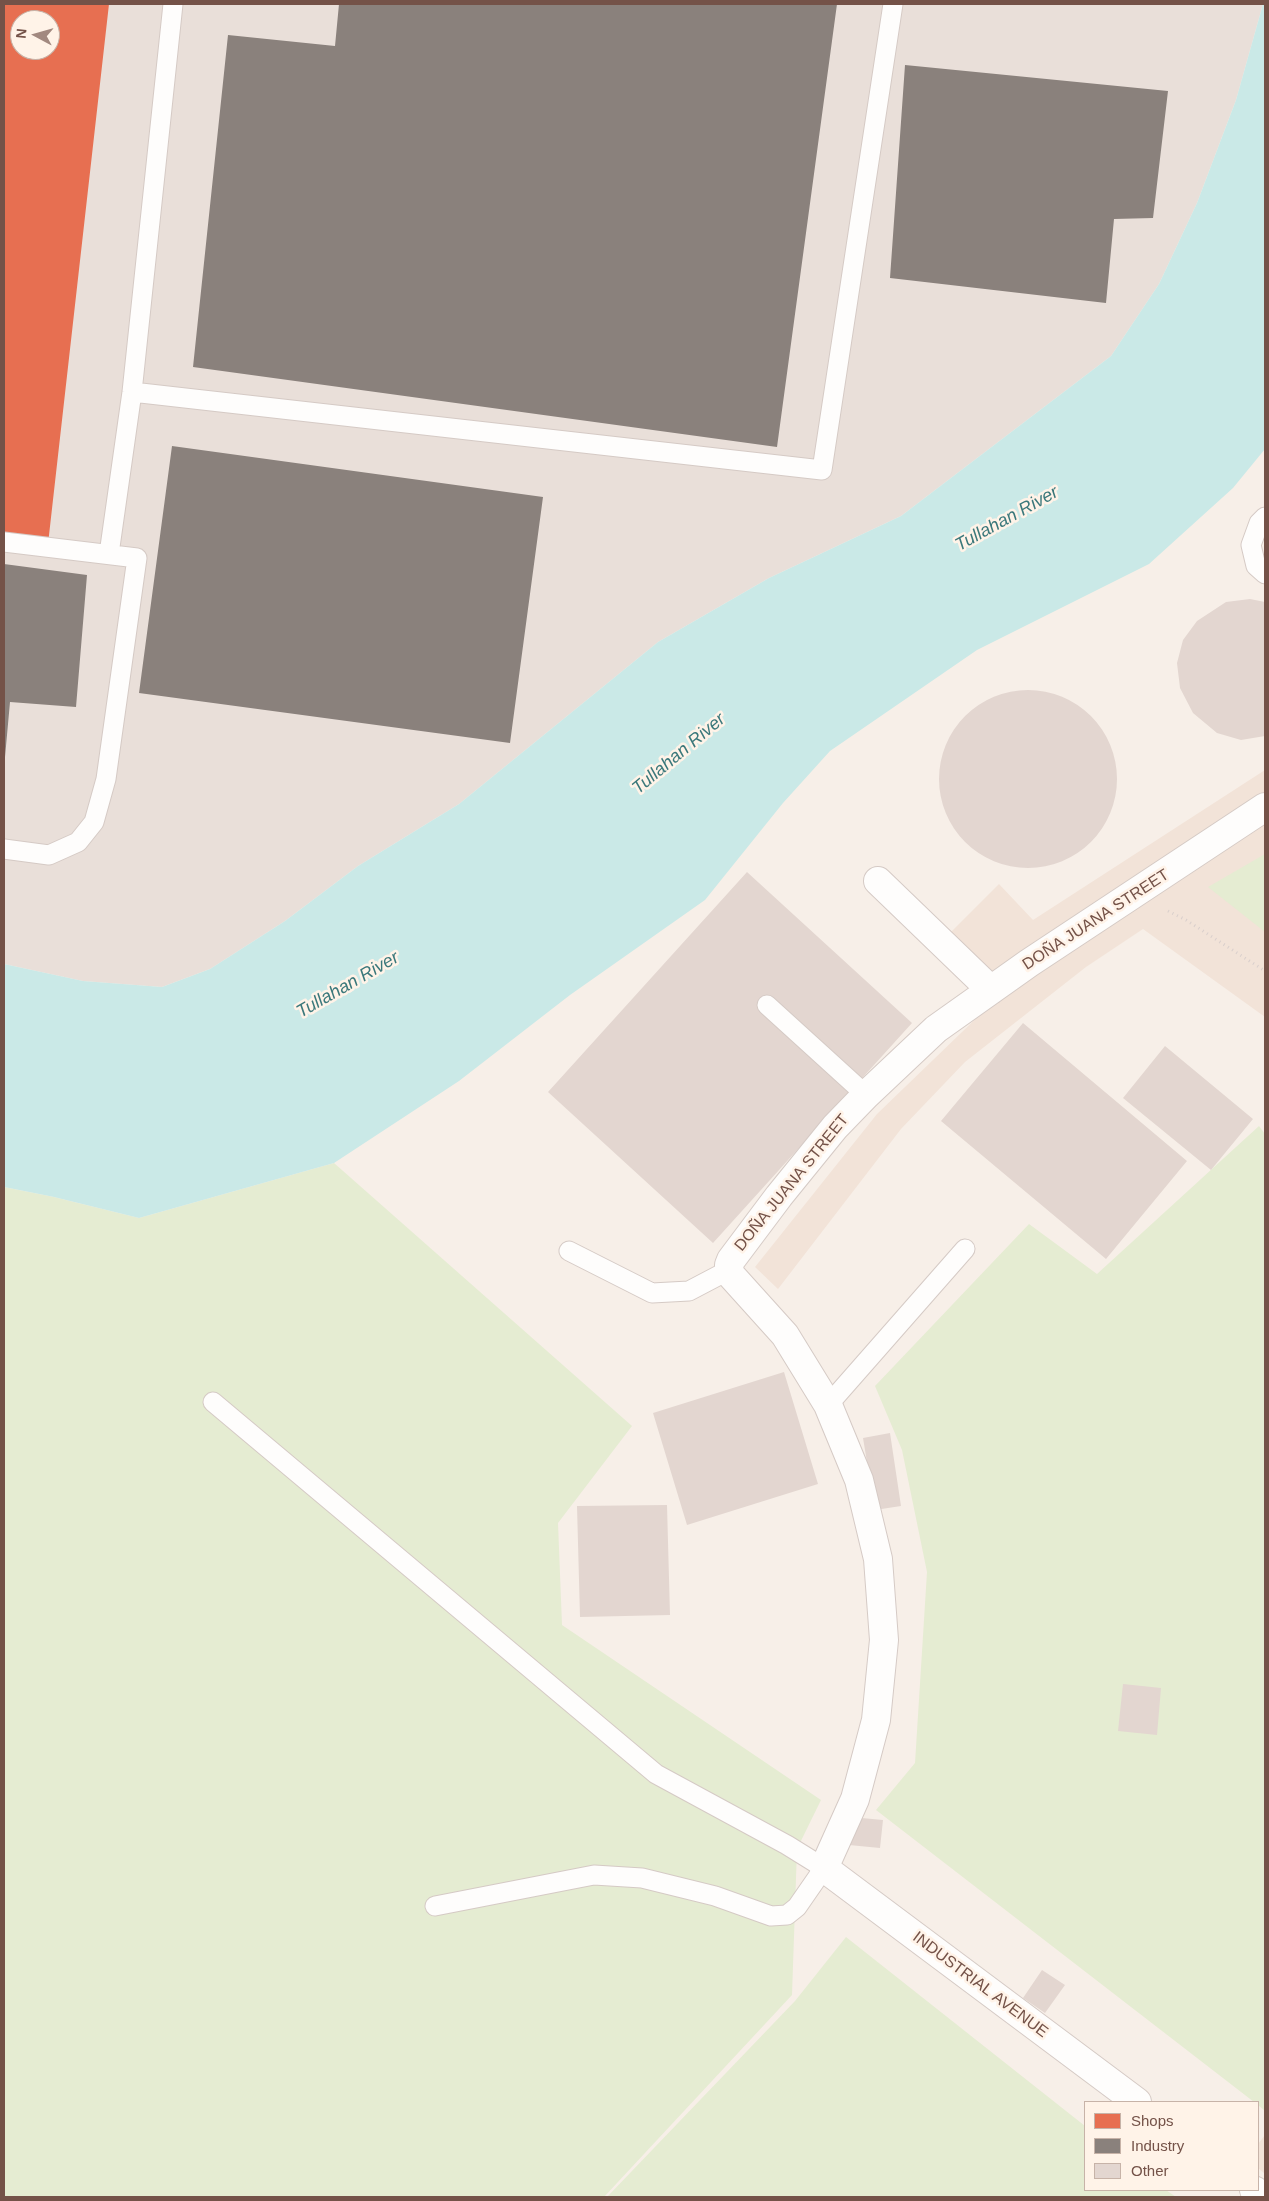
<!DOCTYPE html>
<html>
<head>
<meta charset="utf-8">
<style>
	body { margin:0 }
	#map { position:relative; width:1269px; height:2201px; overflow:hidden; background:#f7efe8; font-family:Helvetica,sans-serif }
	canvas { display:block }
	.frame { position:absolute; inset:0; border:5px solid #745248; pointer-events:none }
	.legend { position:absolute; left:1084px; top:2101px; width:175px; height:90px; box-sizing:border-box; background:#fff3e8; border:1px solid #c7b3a8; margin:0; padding:6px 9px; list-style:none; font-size:15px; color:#745248 }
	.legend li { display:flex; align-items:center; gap:10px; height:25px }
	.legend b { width:25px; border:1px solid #c7b3a8 }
	.north { position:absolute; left:10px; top:10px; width:50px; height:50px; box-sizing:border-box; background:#fff3e8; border:1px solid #c7b3a8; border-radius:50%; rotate:276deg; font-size:14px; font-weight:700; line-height:20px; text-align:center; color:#745248 }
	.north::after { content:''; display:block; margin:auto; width:18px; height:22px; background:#a28980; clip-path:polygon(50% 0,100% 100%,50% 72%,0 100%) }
</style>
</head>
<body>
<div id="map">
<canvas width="1269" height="2201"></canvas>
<div class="frame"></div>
<ul class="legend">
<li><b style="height:14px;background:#e76f51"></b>Shops</li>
<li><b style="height:14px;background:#8a817c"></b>Industry</li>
<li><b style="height:14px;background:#e3d6d0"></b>Other</li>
</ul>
<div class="north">N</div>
</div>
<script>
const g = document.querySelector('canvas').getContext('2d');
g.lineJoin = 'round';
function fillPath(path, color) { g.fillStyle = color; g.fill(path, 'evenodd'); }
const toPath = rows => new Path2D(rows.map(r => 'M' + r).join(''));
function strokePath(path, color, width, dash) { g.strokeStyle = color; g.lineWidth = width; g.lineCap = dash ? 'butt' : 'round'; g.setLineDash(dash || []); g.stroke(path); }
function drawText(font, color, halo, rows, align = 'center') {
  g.font = font + ' Helvetica,sans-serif'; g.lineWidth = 5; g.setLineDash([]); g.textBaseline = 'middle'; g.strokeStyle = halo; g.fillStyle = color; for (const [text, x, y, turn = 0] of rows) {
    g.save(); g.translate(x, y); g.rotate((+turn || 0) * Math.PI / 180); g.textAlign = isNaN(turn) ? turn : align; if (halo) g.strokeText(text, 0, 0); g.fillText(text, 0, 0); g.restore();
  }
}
fillPath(toPath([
	[1265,770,1265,1017,1143,929,1086,967,965,1062,901,1129,778,1289,755,1267,877,1114,990,1005,939,944,999,884,1033,920],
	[1265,2135,1265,2174,1258,2168,1258,2144]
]), '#f2e3d8');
fillPath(toPath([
	[4,4,1263,4,1236,100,1197,203,1159,284,1111,356,901,516,769,578,658,642,459,804,358,866,285,921,210,969,162,987,83,981,4,964],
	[20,20,50,20,50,50,20,50]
]), '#e9dfd9');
fillPath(toPath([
	[1265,854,1265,932,1208,887],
	[1259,1126,1265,1134,1265,2111,1258,2105,1258,2102,1254,2102,876,1810,915,1763,927,1572,902,1450,875,1386,1029,1224,1097,1274],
	[334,1163,632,1426,558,1523,562,1625,821,1800,797,1849,792,1995,604,2197,4,2197,4,1187,54,1197,139,1218],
	[846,1937,1085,2126,1085,2190,1166,2190,1176,2197,607,2197,795,2001]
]), '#e5ecd2');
fillPath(toPath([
	[1263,4,1265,4,1265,449,1233,488,1149,564,977,650,830,751,783,803,705,900,570,995,459,1081,334,1163,139,1218,54,1197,4,1187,4,964,83,981,162,987,210,969,285,921,358,866,459,804,658,642,769,578,901,516,1111,356,1159,284,1197,203,1236,100]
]), '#cae9e7');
fillPath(toPath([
	[4,4,109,4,48,544,4,539],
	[20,20,50,20,50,50,20,50]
]), '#e76f51');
fillPath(toPath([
	[339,4,837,4,777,447,193,367,228,35,335,46],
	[905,65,1168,91,1153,218,1114,219,1106,303,890,278],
	[172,446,543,497,510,743,139,693],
	[4,564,87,575,76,707,10,702,5,757]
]), '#8a817c');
fillPath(toPath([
	[1250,599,1265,602,1265,736,1241,740,1217,733,1193,713,1180,688,1177,663,1183,640,1197,621,1226,602],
	'939 779a89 89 0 1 1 178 0a89 89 0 1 1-178 0Z',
	[747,872,912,1023,713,1243,548,1092],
	[1023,1023,1187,1161,1106,1259,941,1121],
	[1165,1046,1253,1119,1211,1170,1123,1098],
	[784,1372,818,1484,687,1525,653,1413],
	[890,1433,901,1506,875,1510,863,1438],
	[667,1505,670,1615,580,1617,577,1506],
	[1123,1684,1161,1688,1157,1735,1118,1731],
	[851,1817,883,1820,880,1848,849,1845],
	[1042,1970,1065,1985,1045,2013,1023,1998]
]), '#e3d6d0');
const service = toPath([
	[132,392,822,470,893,4],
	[1265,517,1259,523,1251,545,1256,566,1265,574],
	[4,542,137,558,106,779,94,822,78,842,49,855,4,849],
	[109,554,132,392,173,4],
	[767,1005,866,1095],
	[569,1251,652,1293,689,1291,729,1270],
	[213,1402,656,1774,787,1845,824,1868,797,1907,787,1915,771,1916,715,1896,642,1878,594,1875,435,1906],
	[828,1405,965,1249]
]);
const minor = toPath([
	[878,881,991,990],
	[1137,2102,824,1868,855,1799,876,1720,884,1640,878,1559,859,1480,828,1405,785,1335,730,1274,729,1265,731,1260,779,1196,835,1127,866,1095,936,1029,1029,963,1265,807],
	[1254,2190,1264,2197]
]);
strokePath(service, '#d5cac5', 21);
strokePath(minor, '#d5cac5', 30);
strokePath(toPath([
	[1168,911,1186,920,1265,971]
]), '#d9cfcc', 3, [1, 4]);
strokePath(service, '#fefdfc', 19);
strokePath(minor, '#fefdfc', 28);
drawText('16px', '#745248', '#fff3e8', [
	["DOÑA JUANA STREET",1096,920,-33],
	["DOÑA JUANA STREET",792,1183,-51],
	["INDUSTRIAL AVENUE",980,1985,37]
]);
drawText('italic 18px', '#3b787b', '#fff3e8', [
	["Tullahan River",1007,519,-29],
	["Tullahan River",679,754,-40],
	["Tullahan River",348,985,-30]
]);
</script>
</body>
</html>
